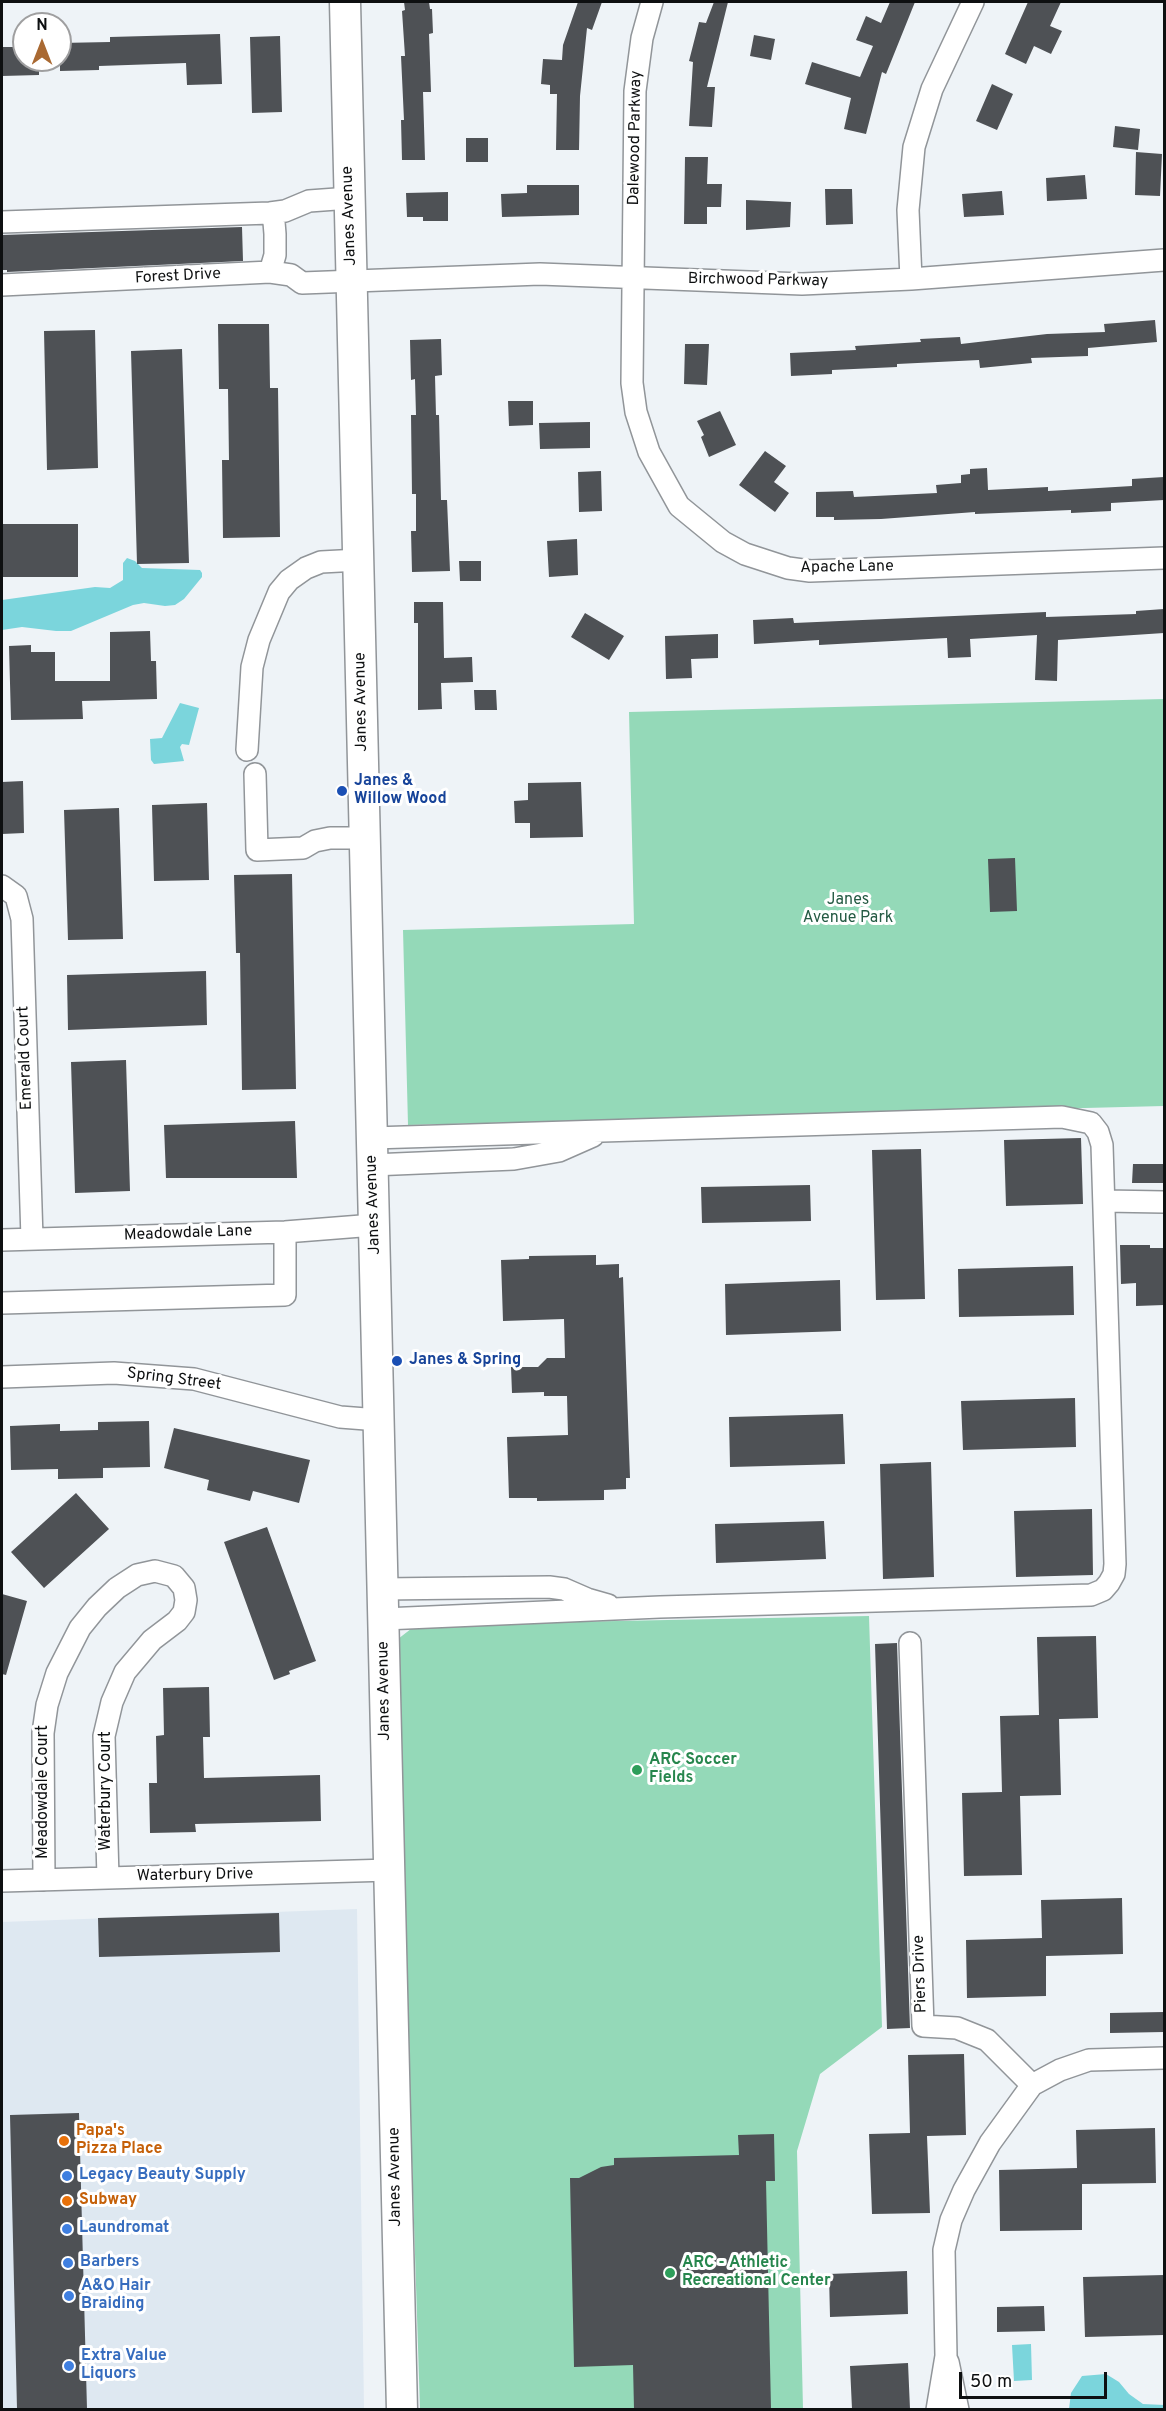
<!DOCTYPE html>
<html>
<head>
<meta charset="utf-8">
<style>
	body { margin:0 }
	#map { position:relative; width:1166px; height:2411px; overflow:hidden; background:#eef3f7; font-family:Overpass,sans-serif }
	canvas { display:block }
	.frame { position:absolute; inset:0; border:3px solid #0e1011; pointer-events:none }
	.north { position:absolute; left:12px; top:12px; width:60px; height:60px; box-sizing:border-box; background:#fff; border:2px solid #9f9fa0; border-radius:50%; rotate:0deg; font-size:16px; font-weight:700; line-height:24px; text-align:center; color:#0e1011 }
	.north::after { content:''; display:block; margin:auto; width:21px; height:27px; background:#a96932; clip-path:polygon(50% 0,100% 100%,50% 72%,0 100%) }
	.scale { position:absolute; left:959px; top:2372px; width:148px; height:27px; box-sizing:border-box; border:3px solid #0e1011; border-top:0; padding-left:8px; font-size:18px; line-height:21px; white-space:nowrap; color:#0e1011; -webkit-text-stroke:4px #fff; paint-order:stroke }
</style>
</head>
<body>
<div id="map">
<canvas width="1166" height="2411"></canvas>
<div class="frame"></div>
<div class="north">N</div>
<div class="scale">50 m</div>
</div>
<script>
const g = document.querySelector('canvas').getContext('2d');
g.lineJoin = 'round';
function fillPath(path, color) { g.fillStyle = color; g.fill(path, 'evenodd'); }
const toPath = rows => new Path2D(rows.map(r => 'M' + r).join(''));
function strokePath(path, color, width, dash) { g.strokeStyle = color; g.lineWidth = width; g.lineCap = dash ? 'butt' : 'round'; g.setLineDash(dash || []); g.stroke(path); }
function drawText(font, color, halo, rows, align = 'center') {
  g.font = font + ' Overpass,sans-serif'; g.lineWidth = 6; g.setLineDash([]); g.textBaseline = 'middle'; g.strokeStyle = halo; g.fillStyle = color; for (const [text, x, y, turn = 0] of rows) {
    g.save(); g.translate(x, y); g.rotate((+turn || 0) * Math.PI / 180); g.textAlign = isNaN(turn) ? turn : align; if (halo) g.strokeText(text, 0, 0); g.fillText(text, 0, 0); g.restore();
  }
}
fillPath(toPath([
	[357,1909,364,2409,2,2409,2,1922]
]), '#dee8f1');
fillPath(toPath([
	[1164,699,1164,1106,408,1125,403,930,634,924,629,712],
	[869,1616,882,2027,820,2074,797,2151,803,2409,420,2409,404,1913,398,1639,416,1625]
]), '#94d9b8');
fillPath(toPath([
	[127,558,135,561,142,568,200,570,202,573,202,577,184,599,175,605,165,606,144,603,133,605,71,631,56,631,22,627,2,630,2,600,95,587,110,588,123,580,123,563],
	[180,703,199,708,189,745,182,744,180,747,184,761,154,764,151,760,150,739,162,738],
	[1031,2344,1032,2380,1014,2381,1012,2345],
	[1106,2374,1119,2382,1129,2394,1143,2404,1164,2405,1164,2409,1069,2409,1071,2393,1082,2376]
]), '#7bd5dc');
fillPath(toPath([
	[404,2,429,2,430,9,432,9,433,33,429,34,431,92,423,92,425,160,402,160,401,120,404,120,401,56,405,56,402,11,405,10],
	[578,2,602,2,592,30,587,28,580,96,579,150,556,150,557,94,550,94,550,85,541,84,543,59,562,60,563,45],
	[714,2,728,2,707,87,715,87,712,127,689,126,693,62,689,61,699,22,706,23],
	[890,2,915,2,886,74,882,72,866,134,844,129,851,98,805,84,812,62,860,77,873,46,856,40,866,16,881,23],
	[1028,2,1061,2,1050,26,1062,31,1051,54,1034,46,1026,64,1005,54],
	[220,34,222,84,187,85,186,63,99,66,99,70,60,71,60,43,110,42,110,37],
	[754,35,775,39,771,60,750,56],
	[280,36,282,112,252,113,250,37],
	[2,47,24,47,24,60,39,60,39,75,2,76],
	[992,84,1013,94,997,130,976,121],
	[1115,126,1140,129,1138,150,1113,147],
	[466,138,488,138,488,162,466,162],
	[1136,152,1162,154,1160,196,1135,195],
	[685,157,708,157,707,184,722,184,721,207,707,207,707,224,684,224],
	[1085,175,1087,199,1047,201,1046,178],
	[527,185,579,185,579,215,502,217,501,194,527,193],
	[825,189,852,189,853,224,826,225],
	[1002,191,1004,215,964,217,962,194],
	[448,192,448,221,423,221,423,217,407,217,406,193],
	[746,200,791,202,790,227,746,230],
	[242,227,243,261,7,272,7,270,2,270,2,235],
	[1155,320,1157,342,1088,348,1088,356,1031,358,1032,363,980,368,979,360,897,364,897,367,832,370,832,374,791,376,790,353,856,350,855,346,921,342,920,339,960,337,961,344,1047,334,1105,332,1104,324],
	[218,324,269,324,270,388,278,388,280,537,223,538,222,460,229,460,228,389,219,389],
	[95,330,98,468,47,470,44,331],
	[441,339,442,375,435,376,436,415,439,415,441,500,447,500,450,571,412,572,411,531,416,531,416,494,412,494,411,415,416,415,415,379,411,380,410,340],
	[685,344,709,344,707,385,684,384],
	[182,349,189,563,137,564,131,351],
	[508,401,533,401,533,425,509,426],
	[720,411,736,445,709,457,701,437,704,435,697,421],
	[590,422,590,448,540,449,539,423],
	[765,451,786,466,774,482,789,493,775,512,739,485],
	[987,468,988,490,1048,487,1048,491,1132,486,1132,479,1164,477,1164,500,1111,503,1111,511,1071,513,1071,510,975,514,975,512,881,519,834,520,834,517,816,517,816,492,853,491,854,497,937,493,936,485,961,483,961,475,970,474,970,469],
	[601,471,602,511,579,512,578,472],
	[2,524,78,524,78,577,2,577],
	[577,539,578,575,549,577,547,541],
	[459,561,481,561,481,581,460,581],
	[414,602,443,602,444,658,472,657,473,682,441,683,442,709,418,710,418,623,414,623],
	[1164,609,1164,633,1058,640,1057,681,1035,680,1037,635,970,639,971,657,948,658,947,638,819,645,819,640,754,644,753,620,793,618,794,623,1046,612,1046,617,1136,614,1136,611],
	[585,613,624,636,609,660,571,637],
	[150,631,151,661,156,661,157,699,82,701,83,719,11,720,9,646,31,645,31,652,55,652,55,681,110,681,110,632],
	[718,634,718,658,691,659,692,678,666,679,665,636],
	[474,690,496,690,497,710,475,710],
	[23,781,24,833,2,834,2,782],
	[581,782,583,837,530,838,530,823,515,823,514,801,528,800,528,783],
	[207,803,209,880,154,881,152,805],
	[119,808,123,939,68,940,64,810],
	[1015,858,1017,911,990,912,988,859],
	[292,874,296,1089,242,1090,240,953,236,953,234,875],
	[206,971,207,1025,68,1030,67,975],
	[126,1060,130,1191,75,1193,71,1062],
	[295,1121,297,1178,166,1178,164,1125],
	[1081,1138,1083,1204,1006,1206,1004,1140],
	[921,1149,925,1299,876,1300,872,1150],
	[1133,1164,1164,1164,1164,1183,1132,1183],
	[810,1185,811,1221,702,1223,701,1187],
	[1120,1245,1150,1245,1150,1248,1164,1248,1164,1305,1136,1306,1136,1283,1121,1284],
	[596,1255,596,1265,619,1264,619,1278,623,1277,630,1478,626,1478,626,1489,604,1490,604,1500,537,1501,537,1498,509,1498,507,1437,568,1435,567,1396,544,1396,544,1392,512,1393,511,1367,538,1367,547,1358,565,1358,564,1319,503,1321,501,1260,529,1259,529,1256],
	[1073,1266,1074,1315,959,1317,958,1269],
	[840,1280,841,1331,726,1335,725,1284],
	[1075,1398,1076,1447,963,1450,961,1401],
	[843,1414,845,1464,730,1467,729,1417],
	[149,1421,150,1467,103,1468,103,1478,58,1479,58,1469,11,1470,10,1426,60,1424,60,1431,98,1430,98,1422],
	[174,1428,310,1460,299,1503,253,1491,250,1501,207,1490,209,1480,164,1468],
	[931,1462,934,1577,883,1579,880,1464],
	[76,1493,109,1529,44,1588,11,1552],
	[1092,1509,1093,1575,1016,1577,1014,1511],
	[824,1521,826,1559,716,1563,715,1524],
	[267,1527,316,1661,289,1671,290,1674,274,1680,224,1542],
	[2,1594,27,1601,6,1675,2,1674],
	[1096,1636,1098,1718,1059,1719,1061,1795,1020,1796,1022,1875,964,1876,962,1793,1002,1792,1000,1716,1039,1715,1037,1637],
	[897,1643,910,2028,887,2029,875,1644],
	[209,1687,210,1737,203,1737,204,1778,320,1775,321,1821,195,1824,196,1832,150,1833,149,1783,157,1783,156,1736,164,1735,163,1688],
	[1122,1898,1123,1954,1046,1956,1046,1996,967,1998,966,1940,1042,1938,1041,1900],
	[279,1913,280,1952,99,1957,98,1918],
	[1164,2012,1164,2032,1110,2033,1110,2013],
	[964,2054,966,2135,927,2136,930,2213,872,2214,869,2134,910,2133,908,2055],
	[79,2113,87,2409,17,2409,10,2115],
	[1155,2128,1156,2183,1082,2184,1082,2230,1000,2231,999,2170,1077,2168,1076,2130],
	[774,2134,775,2181,766,2181,771,2409,634,2409,633,2365,574,2367,570,2178,579,2178,601,2167,614,2165,614,2158,739,2155,738,2135],
	[907,2271,908,2314,830,2317,829,2274],
	[1164,2275,1164,2335,1085,2337,1083,2277],
	[1044,2306,1045,2331,997,2332,997,2307],
	[908,2363,910,2409,852,2409,850,2366]
]), '#4e5155');
const street = toPath([
	[652,2,642,38,635,91,632,383,636,412,649,452,679,506,723,542,745,554,788,568,810,571,1164,558],
	[2,222,270,213,285,211,309,201,350,198],
	[270,272,275,255,275,234,274,222,270,213],
	[911,279,908,210,914,147,932,89,973,2],
	[2,285,270,272,291,275,302,283,540,274,802,284,911,279,1164,260],
	[247,750,252,667,259,640,279,592,289,580,306,568,321,562,359,560],
	[255,774,257,850,303,848,315,841,330,838,366,838],
	[2,886,16,896,22,919,32,1239],
	[372,1138,1062,1117,1091,1123,1098,1132,1102,1145,1115,1564,1114,1574,1109,1583,1103,1590,1091,1595,660,1607,384,1619],
	[372,1165,514,1159,559,1151,593,1136],
	[1104,1201,1164,1202],
	[2,1240,285,1232,374,1225],
	[2,1303,285,1295,285,1232],
	[2,1377,114,1373,194,1379,340,1417,379,1420],
	[383,1589,549,1587,564,1589,587,1599,608,1605],
	[910,1643,923,2026,957,2028,987,2040,1032,2085],
	[44,1880,43,1733,47,1705,57,1673,80,1628,97,1607,117,1588,137,1575,155,1571,174,1576,184,1588,186,1600,184,1612,177,1621,152,1640,125,1672,112,1702,104,1736,108,1878],
	[2,1881,390,1870],
	[948,2362,958,2410],
	[937,2410,946,2356,944,2250,951,2220,964,2190,990,2143,1032,2085,1060,2070,1089,2060,1164,2058]
]);
const secondary = toPath([
	[345,2,402,2410]
]);
strokePath(street, '#919599', 24);
strokePath(secondary, '#919599', 33);
strokePath(street, '#fff', 21);
strokePath(secondary, '#fff', 30);
for (const [x, y, r, color] of [
	[342,791,6,"#1a4fb4"],
	[397,1361,6,"#1a4fb4"],
	[637,1770,6,"#2e9e5b"],
	[64,2141,6,"#e8710a"],
	[67,2176,6,"#3f7fe0"],
	[67,2201,6,"#e8710a"],
	[67,2229,6,"#3f7fe0"],
	[68,2263,6,"#3f7fe0"],
	[670,2273,6,"#2e9e5b"],
	[69,2296,6,"#3f7fe0"],
	[69,2366,6,"#3f7fe0"]
]) { const dot = new Path2D(); dot.arc(x, y, r, 0, 2 * Math.PI); g.fillStyle = color; g.fill(dot); strokePath(dot, '#fff', 2); }
drawText('16px', '#0e1011', '#fff', [
	["Dalewood Parkway",636,138,-89],
	["Janes Avenue",350,216,-92],
	["Forest Drive",178,277,-3],
	["Birchwood Parkway",758,281,1],
	["Apache Lane",847,568,-1],
	["Janes Avenue",362,702,-91],
	["Emerald Court",26,1058,-92],
	["Janes Avenue",374,1205,-92],
	["Meadowdale Lane",188,1234,-2],
	["Spring Street",174,1380,7],
	["Janes Avenue",385,1691,-91],
	["Waterbury Court",107,1791,-90],
	["Meadowdale Court",44,1792,-90],
	["Waterbury Drive",195,1876,-1],
	["Piers Drive",921,1974,-92],
	["Janes Avenue",396,2177,-91]
]);
drawText('bold 16px', '#164399', '#fff', [
	["Janes &",354,782],
	["Willow Wood",354,800],
	["Janes & Spring",409,1361]
], 'left');
drawText('16px', '#245a43', '#fff', [
	["Janes",848,901],
	["Avenue Park",848,919]
]);
drawText('bold 16px', '#27864d', '#fff', [
	["ARC Soccer",649,1761],
	["Fields",649,1779],
	["ARC - Athletic",682,2264],
	["Recreational Center",682,2282]
], 'left');
drawText('bold 16px', '#c56008', '#fff', [
	["Papa's",76,2132],
	["Pizza Place",76,2150],
	["Subway",79,2201]
], 'left');
drawText('bold 16px', '#366cbe', '#fff', [
	["Legacy Beauty Supply",79,2176],
	["Laundromat",79,2229],
	["Barbers",80,2263],
	["A&O Hair",81,2287],
	["Braiding",81,2305],
	["Extra Value",81,2357],
	["Liquors",81,2375]
], 'left');
</script>
</body>
</html>
